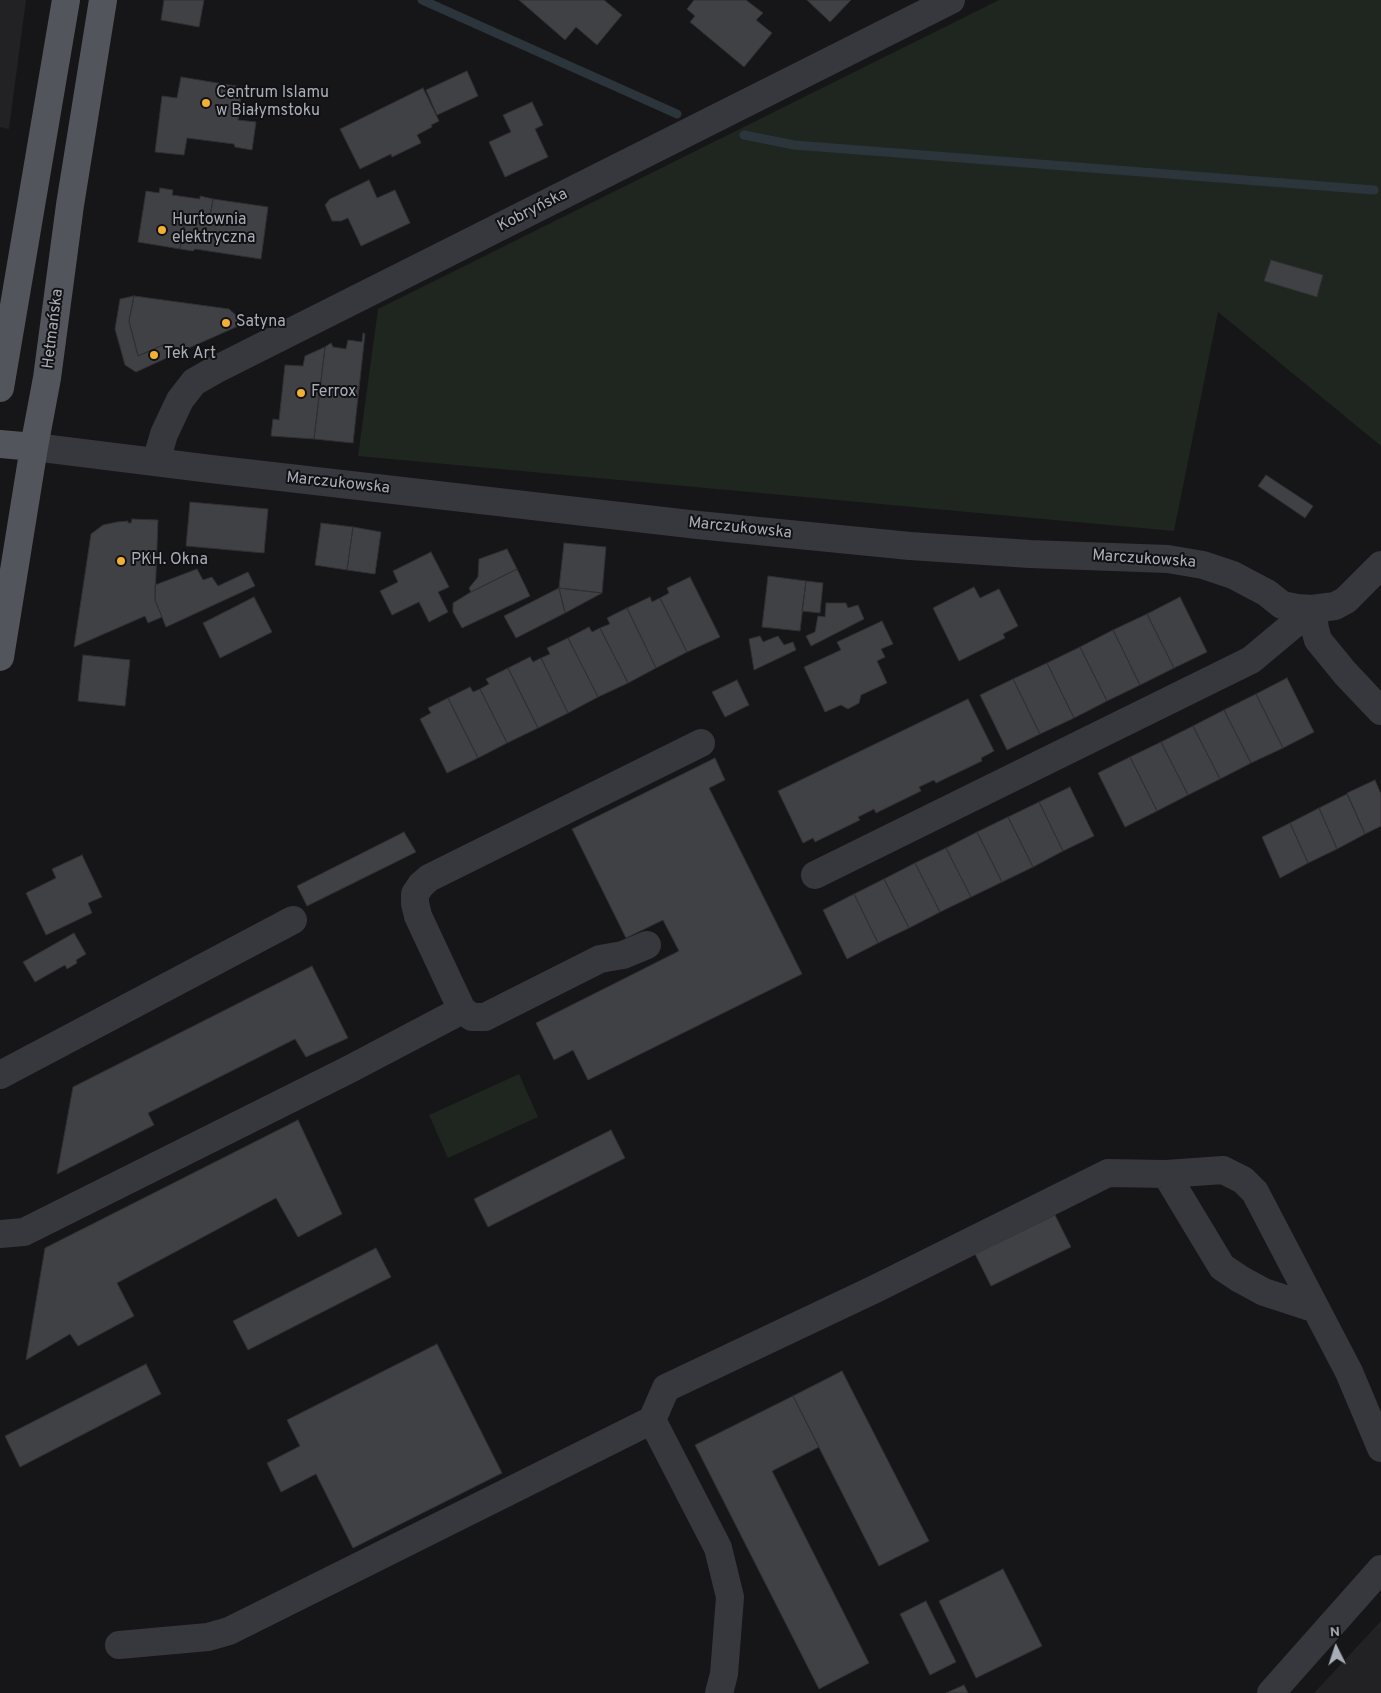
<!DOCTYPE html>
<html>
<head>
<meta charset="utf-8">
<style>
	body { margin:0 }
	#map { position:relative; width:1381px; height:1693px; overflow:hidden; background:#161618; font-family:Overpass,sans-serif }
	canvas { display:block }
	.north { position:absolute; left:1311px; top:1623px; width:50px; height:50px; -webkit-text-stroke:4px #111113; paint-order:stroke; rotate:356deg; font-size:14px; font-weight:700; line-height:20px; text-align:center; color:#a8adb8 }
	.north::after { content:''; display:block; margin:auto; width:18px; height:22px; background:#a8adb8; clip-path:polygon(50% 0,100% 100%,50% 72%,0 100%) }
</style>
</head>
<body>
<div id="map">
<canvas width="1381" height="1693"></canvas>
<div class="north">N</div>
</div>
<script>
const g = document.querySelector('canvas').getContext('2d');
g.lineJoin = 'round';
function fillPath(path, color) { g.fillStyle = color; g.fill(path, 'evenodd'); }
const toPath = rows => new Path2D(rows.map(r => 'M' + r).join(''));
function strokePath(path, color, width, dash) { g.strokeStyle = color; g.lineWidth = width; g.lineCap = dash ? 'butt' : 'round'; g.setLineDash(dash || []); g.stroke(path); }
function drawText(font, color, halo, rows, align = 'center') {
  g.font = font + ' Overpass,sans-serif'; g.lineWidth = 4; g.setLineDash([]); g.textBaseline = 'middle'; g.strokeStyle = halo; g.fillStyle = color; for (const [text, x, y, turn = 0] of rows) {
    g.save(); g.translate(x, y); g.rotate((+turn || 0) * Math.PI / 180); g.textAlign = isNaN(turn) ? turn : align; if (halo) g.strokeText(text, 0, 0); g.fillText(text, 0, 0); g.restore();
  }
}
fillPath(toPath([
	[0,0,26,0,9,129,0,127],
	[1381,1621,1381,1693,1314,1693]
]), '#222225');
fillPath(toPath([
	[999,0,1381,0,1381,446,1218,312,1174,531,358,456,378,309],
	[519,1074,538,1117,448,1158,429,1115]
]), '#1e261f');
strokePath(toPath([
	[422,0,677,114],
	[744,135,794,145,1374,190]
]), '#2c353c', 9);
const building = toPath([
	[164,0,204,0,199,27,161,20,164,0],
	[519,0,604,0,622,15,597,45,576,27,565,40,519,0],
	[694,0,746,0,763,13,756,20,772,33,744,67,690,22,695,16,687,9,694,0],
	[807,0,851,0,830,22,807,0],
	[467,71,478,96,437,115,426,90,467,71],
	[181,77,242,87,238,120,256,122,252,150,235,147,234,144,187,138,184,155,155,152,162,96,177,98,181,77],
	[423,88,439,121,431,125,432,127,417,135,421,143,392,157,391,154,360,169,340,129,423,88],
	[532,102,543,125,535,129,548,157,505,177,489,142,511,132,503,115,532,102],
	[369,180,377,198,395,190,410,223,361,246,348,218,341,221,332,221,325,205,330,199,369,180],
	[160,188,173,190,172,195,200,199,200,196,213,199,210,217,186,215,180,249,138,242,146,191,159,193,160,188],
	[213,199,268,207,261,259,195,249,193,251,180,249,186,215,210,217,213,199],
	[1271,260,1323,275,1317,297,1264,281,1271,260],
	[134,296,229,309,245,323,171,356,163,345,138,356,129,321,134,296],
	[134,296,129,321,138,356,163,345,171,356,136,372,125,365,115,329,120,299,134,296],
	[363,333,365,334,353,443,314,439,325,347,331,343,333,347,346,349,348,340,362,342,363,333],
	[325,347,314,439,271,436,273,419,279,420,285,365,303,366,305,356,325,347],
	[1266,475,1313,506,1305,518,1258,486,1266,475],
	[190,502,268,509,264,553,186,546,190,502],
	[132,519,158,520,155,600,162,617,148,623,145,616,74,647,91,534,103,525,117,522,128,521,128,523,131,523,132,519],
	[321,523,353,527,347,570,315,565,321,523],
	[353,527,381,532,375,574,347,570,353,527],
	[564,543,606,547,602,593,559,588,564,543],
	[507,549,517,569,471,592,469,588,478,577,479,559,507,549],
	[431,552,449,587,438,592,448,612,429,622,419,602,392,615,380,591,398,582,393,571,431,552],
	[197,569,203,580,212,577,218,586,248,572,255,586,166,627,155,600,155,585,197,569],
	[517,569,530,596,462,628,453,612,453,603,471,592,517,569],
	[768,576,806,581,800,631,762,627,768,576],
	[690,577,720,637,687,652,660,598,669,593,667,588,690,577],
	[806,581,823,583,820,613,802,611,806,581],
	[974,587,980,598,999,589,1018,626,1003,634,1005,638,959,661,933,608,974,587],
	[559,588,602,593,565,613,559,588],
	[559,588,565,613,516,638,504,616,559,588],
	[254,597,272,632,220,658,203,623,254,597],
	[650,597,652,602,660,598,687,652,656,668,627,608,650,597],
	[1180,597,1207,652,1174,668,1147,614,1180,597],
	[826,603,846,603,848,608,858,605,864,619,811,646,806,636,815,632,818,616,825,617,826,603],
	[627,608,656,668,628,683,600,628,610,624,607,618,627,608],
	[1147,614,1174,668,1140,685,1113,630,1147,614],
	[882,621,893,644,881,649,885,657,877,661,887,683,861,695,859,703,848,709,841,705,825,712,804,667,841,650,837,642,882,621],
	[589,627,592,632,600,628,628,683,598,697,568,638,589,627],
	[1113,630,1140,685,1107,701,1080,647,1113,630],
	[760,636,763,642,778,636,784,645,793,642,796,650,754,670,749,639,760,636],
	[568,638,598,697,568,713,541,658,550,654,547,648,568,638],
	[1080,647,1107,701,1074,718,1047,663,1080,647],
	[83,655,130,660,125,706,78,701,83,655],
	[530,657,533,662,541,658,568,713,538,728,508,668,530,657],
	[1047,663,1074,718,1040,734,1013,679,1047,663],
	[508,668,538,728,507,743,480,689,489,684,486,679,508,668],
	[1287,678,1314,732,1283,748,1256,694,1287,678],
	[1013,679,1040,734,1007,750,980,695,1013,679],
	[737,680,749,705,725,717,712,692,737,680],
	[470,687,473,692,480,689,507,743,478,758,448,698,470,687],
	[1256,694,1283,748,1251,763,1224,710,1256,694],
	[448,698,478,758,447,773,420,719,431,713,428,708,448,698],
	[968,699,994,751,981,758,982,761,936,783,934,780,919,787,921,791,876,813,874,809,858,817,860,820,815,842,813,838,803,843,778,791,968,699],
	[1224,710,1251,763,1220,779,1193,726,1224,710],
	[1193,726,1220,779,1188,795,1161,742,1193,726],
	[1161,742,1188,795,1157,811,1130,757,1161,742],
	[1130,757,1157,811,1125,827,1098,773,1130,757],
	[715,758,725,780,709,788,802,974,588,1080,573,1050,554,1060,536,1023,679,951,663,920,626,938,572,829,715,758],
	[1375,780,1381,794,1381,826,1365,834,1347,793,1375,780],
	[1070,787,1094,836,1063,851,1039,802,1070,787],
	[1347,794,1365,834,1337,849,1319,808,1347,794],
	[1039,802,1063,851,1033,867,1008,817,1039,802],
	[1319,808,1337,849,1308,863,1290,823,1319,808],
	[1008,817,1033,867,1002,882,977,832,1008,817],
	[1290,823,1308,863,1280,878,1262,837,1290,823],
	[404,832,416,852,307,906,297,886,404,832],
	[977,832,1002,882,971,897,946,848,977,832],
	[946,848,971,897,940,912,915,863,946,848],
	[82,855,102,897,88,903,92,913,46,935,26,893,56,878,52,869,82,855],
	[915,863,940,912,909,928,884,879,915,863],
	[884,879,909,928,878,943,854,894,884,879],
	[854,894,878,943,847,959,823,910,854,894],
	[74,933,86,954,76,960,77,963,67,969,65,965,35,982,23,962,74,933],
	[312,966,348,1038,306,1057,295,1039,148,1113,154,1125,57,1174,73,1087,312,966],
	[298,1120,342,1214,298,1237,276,1198,117,1283,134,1316,78,1346,70,1334,26,1360,45,1248,298,1120],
	[611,1130,625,1158,488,1227,474,1199,611,1130],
	[1055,1215,1071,1247,991,1286,975,1254,1055,1215],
	[376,1248,391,1277,248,1350,233,1321,376,1248],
	[437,1344,502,1473,353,1548,316,1474,281,1492,267,1463,300,1446,287,1420,437,1344],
	[146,1364,161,1394,20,1467,5,1436,146,1364],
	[842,1371,929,1541,879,1566,793,1396,842,1371],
	[793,1396,819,1447,772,1471,869,1663,819,1689,695,1445,793,1396],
	[1003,1569,1042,1646,976,1678,939,1601,1003,1569],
	[926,1601,956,1662,930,1675,900,1614,926,1601],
	[964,1685,968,1693,946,1693,964,1685]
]);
fillPath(building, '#404145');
strokePath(building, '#303034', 1);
strokePath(toPath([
	[34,447,211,469,698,525,910,546,1030,554,1168,559,1203,565,1233,575,1267,593,1282,605,1297,608,1312,609,1315,629,1318,640,1345,673,1381,711],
	[156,462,164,434,180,400,194,382,215,370,951,0],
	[815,875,1251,660,1312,609,1335,606,1346,600,1381,565],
	[462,1010,418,916,415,903,415,894,421,885,429,878,701,743],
	[0,1075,293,920],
	[1166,1174,1223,1170,1243,1180,1255,1192,1349,1372,1381,1448],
	[0,1234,24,1232,350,1069,462,1010,472,1017,485,1017,600,959,623,955,647,945],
	[119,1645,208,1637,229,1631,652,1420],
	[719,1693,724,1674,730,1597,718,1548,652,1420,666,1388,875,1289,1108,1173,1166,1174,1222,1267,1240,1279,1264,1292,1316,1309],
	[1271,1693,1381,1569]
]), '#37383d', 28);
strokePath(toPath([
	[0,388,66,0],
	[0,444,34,447],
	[0,657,34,447,47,378,70,205,103,0]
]), '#53555c', 28);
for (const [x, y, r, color] of [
	[206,103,5,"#f2b134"],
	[162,230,5,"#f2b134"],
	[226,323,5,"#f2b134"],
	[154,355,5,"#f2b134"],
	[301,393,5,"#f2b134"],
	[121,561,5,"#f2b134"]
]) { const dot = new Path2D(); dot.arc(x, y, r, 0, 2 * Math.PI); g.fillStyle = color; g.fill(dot); strokePath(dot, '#111113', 2); }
drawText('16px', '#a8adb8', '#111113', [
	["Centrum Islamu",216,94],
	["w Białymstoku",216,112],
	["Hurtownia",172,221],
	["elektryczna",172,239],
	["Satyna",236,323],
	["Tek Art",164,355],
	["Ferrox",311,393],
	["PKH. Okna",131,561]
], 'left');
drawText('16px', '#a8adb8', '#111113', [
	["Kobryńska",533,211,-27],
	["Hetmańska",54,329,-83],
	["Marczukowska",338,484,6],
	["Marczukowska",740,529,6],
	["Marczukowska",1144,560,4]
]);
</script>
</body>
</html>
